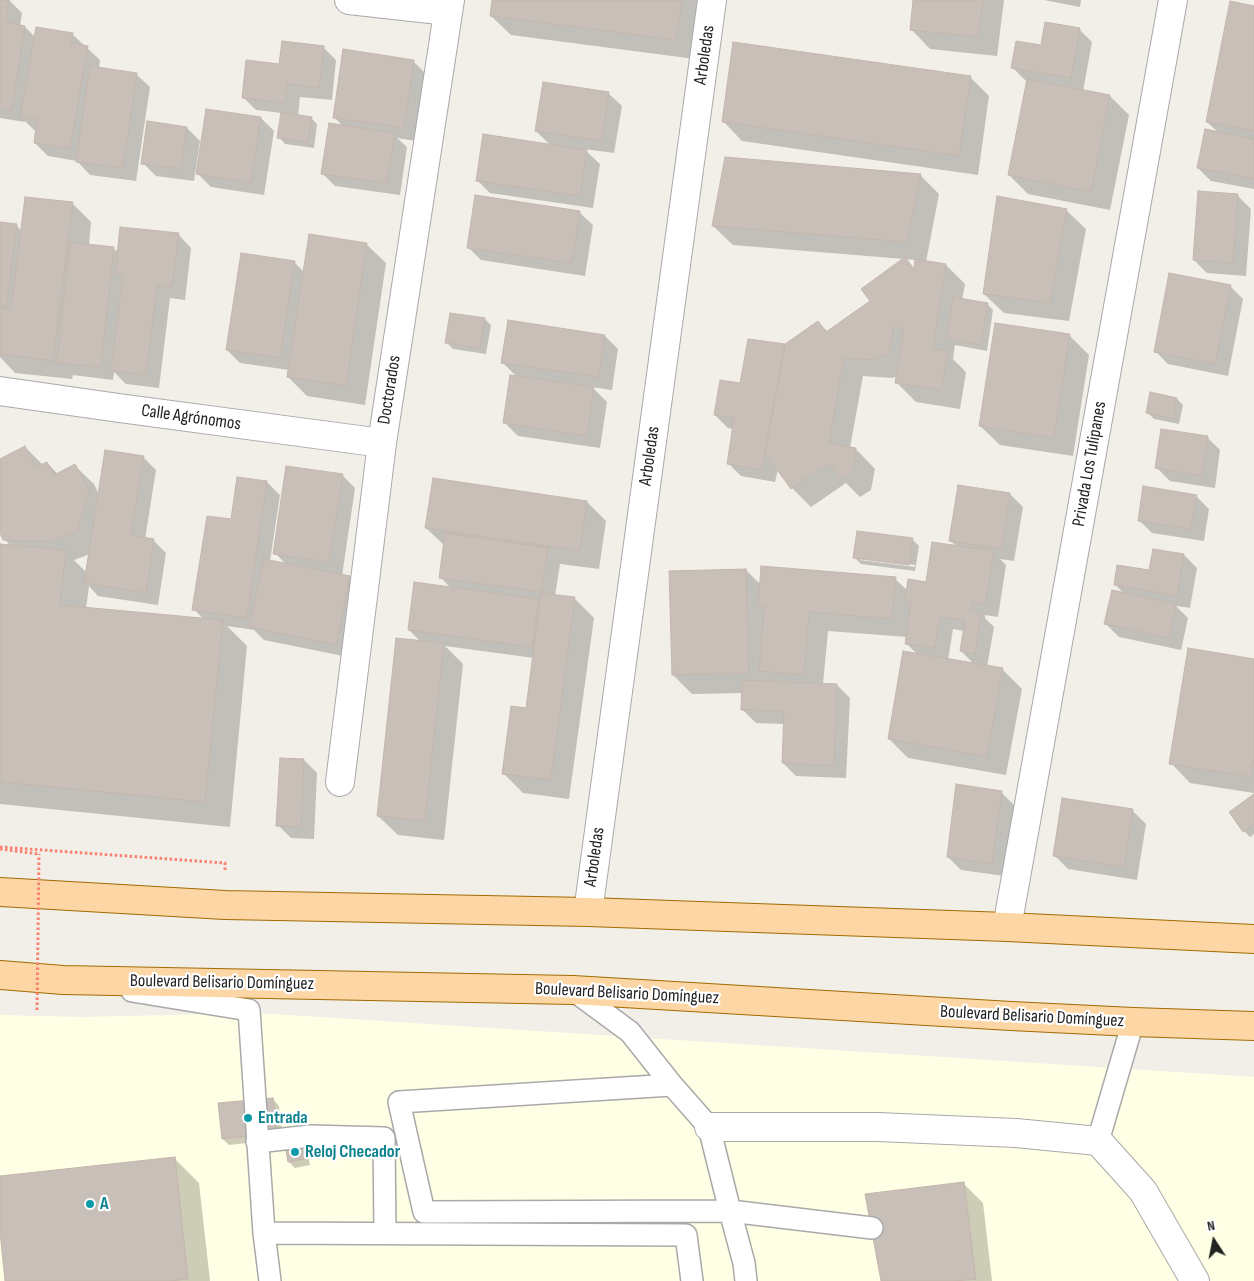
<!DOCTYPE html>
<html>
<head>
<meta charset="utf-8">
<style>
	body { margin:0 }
	#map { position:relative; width:1254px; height:1281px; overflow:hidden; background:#f2efe9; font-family:"Sofia Sans Condensed",sans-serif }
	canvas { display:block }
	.north { position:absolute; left:1189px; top:1216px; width:50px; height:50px; -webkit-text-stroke:4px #fff; paint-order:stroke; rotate:349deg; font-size:14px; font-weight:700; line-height:20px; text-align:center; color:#222 }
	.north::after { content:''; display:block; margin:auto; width:18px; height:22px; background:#222; clip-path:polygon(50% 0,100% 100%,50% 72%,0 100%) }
</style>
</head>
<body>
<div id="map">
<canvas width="1254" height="1281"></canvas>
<div class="north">N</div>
</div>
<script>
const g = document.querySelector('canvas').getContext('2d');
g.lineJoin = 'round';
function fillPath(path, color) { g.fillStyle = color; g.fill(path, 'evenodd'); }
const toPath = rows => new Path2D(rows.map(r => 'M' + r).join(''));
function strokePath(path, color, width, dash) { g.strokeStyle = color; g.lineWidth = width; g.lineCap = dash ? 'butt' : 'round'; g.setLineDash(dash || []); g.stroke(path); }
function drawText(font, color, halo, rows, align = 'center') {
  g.font = font + ' "Sofia Sans Condensed",sans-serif'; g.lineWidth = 4.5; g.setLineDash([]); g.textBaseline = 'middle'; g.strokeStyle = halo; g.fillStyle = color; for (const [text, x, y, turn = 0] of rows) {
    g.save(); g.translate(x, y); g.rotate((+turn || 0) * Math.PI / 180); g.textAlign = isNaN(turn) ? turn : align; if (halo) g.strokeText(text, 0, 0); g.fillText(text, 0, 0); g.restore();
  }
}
fillPath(toPath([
	[257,1013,1254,1077,1254,1281,0,1281,0,1015,82,1017]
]), '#ffffe5');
fillPath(toPath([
	[0,0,9,0,22,13,20,26,25,27,35,37,72,34,100,60,99,69,136,74,150,87,136,181,90,175,77,161,48,156,35,143,37,130,34,130,25,121,25,122,0,118],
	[493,0,698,0,702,5,695,59,511,35,491,16],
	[914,0,1004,0,997,56,930,49,911,29],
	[1044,0,1081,0,1080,7],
	[1254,7,1254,189,1211,181,1198,168,1219,133,1207,122],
	[1079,29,1092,42,1083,91,1110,96,1129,115,1110,210,1028,194,1009,175,1028,81,1026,81,1013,68,1042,46],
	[323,47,336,60,332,100,300,97,298,116,311,118,317,124,314,148,285,144,279,137,282,113,256,110,243,97,280,66],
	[413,61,426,74,416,141,397,138,407,147,400,195,335,186,322,173,344,127,334,117],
	[970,77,989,96,978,175,742,141,723,121],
	[608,93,622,106,614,153,584,149,600,164,593,208,490,193,477,180,551,146,536,131],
	[261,118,274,131,264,195,211,187,198,174],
	[187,128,200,141,194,181,156,176,143,163],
	[920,175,939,194,926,262,946,265,965,284,962,300,987,304,993,310,987,351,955,345,953,359,966,372,960,409,916,402,897,383,898,376,892,378,863,376,850,448,856,449,875,469,871,490,860,497,846,483,811,507,792,488,778,469,775,482,741,476,728,463,734,429,728,428,715,415,741,385,786,345,818,322,828,332,872,302,905,259,915,270,916,260,733,245,713,226],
	[1238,196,1251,209,1246,276,1207,273,1194,260],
	[72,203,91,222,89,245,113,248,119,253,178,234,191,248,185,300,170,298,159,388,126,384,114,372,113,380,73,375,72,379,15,373,0,357,0,223,16,225,22,231],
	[1066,210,1086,229,1069,321,1004,313,984,294],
	[579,212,593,225,585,276,481,260,468,247],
	[366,244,386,263,365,405,307,396,288,377,289,370,240,363,227,350,294,262,304,272],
	[1230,286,1243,299,1228,376,1168,364,1155,351],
	[485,319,491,325,486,354,453,349,447,343],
	[509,322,605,336,618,349,612,390,592,387,607,402,600,448,518,436,505,423,517,377,502,362],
	[1069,335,1089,355,1073,456,1000,445,980,426],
	[1177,399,1183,405,1179,424,1154,419,1148,413],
	[1207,437,1220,450,1215,488,1170,481,1157,468],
	[25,447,43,465,47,463,58,474,74,465,94,484,99,495,143,457,156,470,145,539,153,540,166,553,158,605,98,596,89,586,86,609,204,620,194,609,232,520,267,482,280,495,270,561,286,564,275,553,342,475,355,488,342,576,349,577,362,590,348,657,264,640,254,630,227,626,247,646,230,827,0,804,0,545,11,546,4,539,0,531,0,460],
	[90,554,87,573,74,560],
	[434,480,587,502,606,521,599,569,560,564,555,596,575,599,594,618,569,799,523,793,504,774,527,710,534,658,445,646,463,664,444,840,398,835,378,816,421,642,409,630,451,588,440,577,445,546,426,528],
	[1010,494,1023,507,1014,561,1000,559,1006,565,998,617,985,615,985,618,994,627,987,667,1002,669,1022,689,1006,775,908,758,889,739,918,655,906,643,907,637,828,631,823,684,837,685,850,698,846,778,796,776,783,763,785,724,756,723,743,710,743,693,692,694,673,675,746,570,761,585,895,579,908,591,927,583,957,547,951,541],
	[953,629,964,631,961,651,975,665,948,660],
	[1196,496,1209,509,1204,541,1152,533,1139,520],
	[912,539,919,546,915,571,861,564,854,557],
	[860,557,915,565,915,567,860,560],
	[1154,550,1184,555,1197,568,1190,608,1176,606,1188,618,1181,650,1119,637,1106,624,1125,595,1115,584,1150,572],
	[1254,660,1254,793,1190,783,1171,763],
	[304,760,317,773,314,839,291,838,278,825],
	[1001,792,1014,805,1005,876,961,870,948,857],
	[1254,796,1254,834,1250,837,1244,831],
	[1063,800,1133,811,1146,824,1137,880,1068,869,1055,856],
	[273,1099,279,1106,283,1139,229,1145,223,1139],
	[301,1143,307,1150,310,1165,295,1168,289,1162],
	[174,1158,199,1183,210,1281,7,1281,0,1221,0,1178],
	[964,1184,983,1203,992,1281,882,1281]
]), '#0003');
const building = toPath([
	[0,0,9,0,6,22,25,26,12,110,0,108,0,0],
	[492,0,682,0,676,40,490,16,492,0],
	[913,0,983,0,978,37,910,30,913,0],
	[1230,1,1254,6,1254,131,1206,122,1230,1],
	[1045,22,1080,28,1071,78,1011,68,1016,41,1041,45,1045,22],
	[36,27,73,33,71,43,88,46,70,149,34,143,37,120,20,117,36,27],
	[282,41,324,46,319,88,287,84,285,103,242,98,246,60,279,64,282,41],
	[733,42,971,76,959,156,722,122,733,42],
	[343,49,414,60,404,128,333,118,343,49],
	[90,66,137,73,123,168,76,162,90,66],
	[1027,79,1110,95,1091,192,1008,175,1027,79],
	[543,82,609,92,602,141,535,131,543,82],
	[206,109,261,117,251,183,196,174,206,109],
	[281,112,312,117,308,142,277,138,281,112],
	[147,121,187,127,181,169,141,164,147,121],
	[329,123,395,133,387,183,321,174,329,123],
	[1205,129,1254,139,1254,179,1197,168,1205,129],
	[483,134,587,150,580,196,476,181,483,134],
	[725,157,921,174,907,242,712,226,725,157],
	[1198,191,1238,194,1233,263,1193,260,1198,191],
	[475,195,580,211,572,263,467,248,475,195],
	[997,196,1067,209,1050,303,983,294,997,196],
	[25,197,73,202,53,361,0,354,0,308,11,309,25,197],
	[0,222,17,224,6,307,0,305,0,222],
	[120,227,179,233,172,287,157,286,146,375,111,371,123,275,115,274,120,227],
	[309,234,367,243,346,386,287,377,309,234],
	[70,242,114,247,101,367,57,363,70,242],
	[241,253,295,261,280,358,226,350,241,253],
	[905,257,914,269,915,259,946,264,933,349,948,351,941,390,895,383,904,329,894,327,889,353,872,360,844,358,829,443,856,448,853,470,840,479,828,463,791,489,765,453,785,344,818,321,826,332,870,301,861,289,905,257],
	[1169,273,1231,285,1215,364,1154,352,1169,273],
	[953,297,988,303,981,345,946,339,953,297],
	[450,313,485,318,480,348,445,343,450,313],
	[508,320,605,335,599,377,501,363,508,320],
	[995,323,1070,334,1054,438,979,426,995,323],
	[748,339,785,344,762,470,727,464,734,418,714,415,720,380,740,383,748,339],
	[510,375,594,387,587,436,503,423,510,375],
	[1150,392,1177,398,1173,419,1146,413,1150,392],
	[1161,429,1208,436,1202,476,1155,468,1161,429],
	[25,446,36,467,47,462,54,475,75,464,89,490,77,532,50,542,3,540,0,533,0,459,25,446],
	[105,450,144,456,131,535,154,539,146,593,84,583,105,450],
	[286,466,343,474,329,562,273,554,286,466],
	[237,477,267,481,247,618,192,610,207,516,231,519,237,477],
	[433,478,587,501,580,551,425,528,433,478],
	[958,485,1010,493,1002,549,949,541,958,485],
	[1143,486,1197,495,1191,529,1138,521,1143,486],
	[857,531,913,538,909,565,853,558,857,531],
	[445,533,548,548,541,592,439,578,445,533],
	[932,542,994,551,985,604,972,602,970,611,981,613,975,654,960,651,965,620,940,617,935,648,905,644,911,601,905,601,908,579,926,582,932,542],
	[0,544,66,550,60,605,223,620,205,802,0,782,0,544],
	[1153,549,1184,554,1177,596,1114,585,1117,565,1149,570,1153,549],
	[264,559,350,576,336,645,249,627,264,559],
	[761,566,896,577,892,619,809,612,804,675,759,671,764,607,758,606,761,566],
	[746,569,749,673,672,675,669,571,746,569],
	[414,582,539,599,532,647,408,630,414,582],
	[1112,590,1176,604,1169,638,1104,624,1112,590],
	[541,593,575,597,551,780,502,774,511,706,526,708,541,593],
	[396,638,444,643,425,821,377,816,396,638],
	[1188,648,1254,659,1254,758,1251,777,1169,764,1188,648],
	[903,651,1003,668,987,757,888,739,903,651],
	[742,680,837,684,834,766,782,763,784,711,741,710,742,680],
	[280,758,304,759,301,827,276,826,280,758],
	[956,784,1002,791,992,864,947,857,956,784],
	[1254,794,1254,824,1243,832,1229,812,1254,794],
	[1062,798,1133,809,1124,867,1053,856,1062,798],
	[273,1098,277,1133,222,1139,218,1103,273,1098],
	[301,1142,305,1159,288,1162,285,1145,301,1142],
	[175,1157,188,1279,170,1281,5,1281,0,1232,0,1176,175,1157],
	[964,1182,976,1279,954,1281,881,1281,865,1194,964,1182]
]);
fillPath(building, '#c7bfb8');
strokePath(building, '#c4b6ab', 1);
const lane = toPath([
	[573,990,630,1032,672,1085,709,1127,730,1211,744,1263,746,1281],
	[132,991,249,1010,264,1233,270,1281],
	[672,1085,399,1102,424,1212,730,1211,872,1228],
	[1098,1141,1133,1022],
	[257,1142,310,1136,384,1138,385,1233],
	[264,1233,686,1235,692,1281]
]);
const street = toPath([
	[349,0,448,11],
	[0,391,119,408,382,443],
	[340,782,382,443,450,0],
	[588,912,712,0],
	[1007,927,1173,0],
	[709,1127,878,1127,1016,1133,1098,1141,1143,1191,1195,1281]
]);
const primary = toPath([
	[0,892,225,905,588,912,1007,927,1254,939],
	[0,975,63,980,573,990,1011,1016,1133,1022,1254,1026]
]);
strokePath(lane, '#a9a9a9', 24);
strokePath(street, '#a9a9a9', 30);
strokePath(primary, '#a06b00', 30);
strokePath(toPath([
	[0,847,225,863,225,872],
	[0,849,39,854]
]), '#fa8072', 3, [2.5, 2.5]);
strokePath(lane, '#fff', 21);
strokePath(street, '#fff', 28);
strokePath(primary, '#fcd6a4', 28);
strokePath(toPath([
	[37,1010,39,854]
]), '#fa8072', 3, [2.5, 2.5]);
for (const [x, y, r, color] of [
	[248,1118,5,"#0f9aa8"],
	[295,1152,5,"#0f9aa8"],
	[90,1204,5,"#0f9aa8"]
]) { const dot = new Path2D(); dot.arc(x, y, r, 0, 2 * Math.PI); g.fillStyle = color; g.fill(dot); strokePath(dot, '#fff', 2); }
drawText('18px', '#222', '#fff', [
	["Arboledas",705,55,-82],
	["Doctorados",390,390,-81],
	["Calle Agrónomos",191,418,8],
	["Arboledas",650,456,-82],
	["Privada Los Tulipanes",1090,464,-80],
	["Arboledas",595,857,-82],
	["Boulevard Belisario Domínguez",222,983,1],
	["Boulevard Belisario Domínguez",627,994,3],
	["Boulevard Belisario Domínguez",1032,1017,3]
]);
drawText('bold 18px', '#0d838f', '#fff', [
	["Entrada",258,1118],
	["Reloj Checador",305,1152],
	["A",100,1204]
], 'left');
</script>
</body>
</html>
